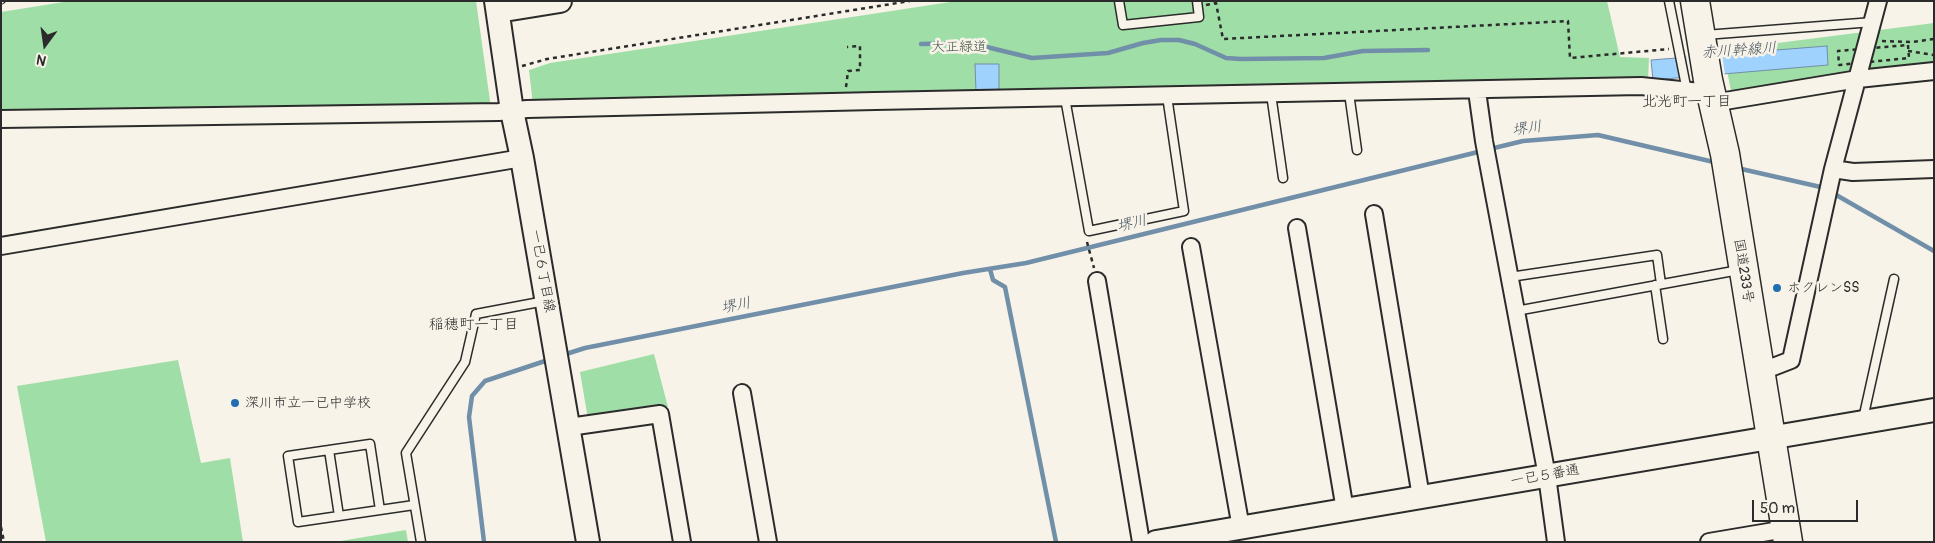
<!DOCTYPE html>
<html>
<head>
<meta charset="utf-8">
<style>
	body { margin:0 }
	#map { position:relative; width:1935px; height:543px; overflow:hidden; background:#f7f3e8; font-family:Pangolin,sans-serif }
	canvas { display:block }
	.frame { position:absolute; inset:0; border:2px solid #2b2b2b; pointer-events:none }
	.north { position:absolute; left:20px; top:20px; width:50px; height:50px; -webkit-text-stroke:4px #f7f3e8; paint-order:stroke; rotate:194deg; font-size:14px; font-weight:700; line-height:20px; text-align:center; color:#2b2b2b }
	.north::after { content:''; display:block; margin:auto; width:18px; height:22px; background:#2b2b2b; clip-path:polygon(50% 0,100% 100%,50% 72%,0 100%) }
	.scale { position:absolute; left:1752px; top:500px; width:106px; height:22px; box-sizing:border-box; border:2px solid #2b2b2b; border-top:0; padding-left:6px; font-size:15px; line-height:18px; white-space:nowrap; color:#2b2b2b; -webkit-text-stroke:4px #f7f3e8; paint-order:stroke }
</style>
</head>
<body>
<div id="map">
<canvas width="1935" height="543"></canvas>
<div class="frame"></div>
<div class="north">N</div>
<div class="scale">50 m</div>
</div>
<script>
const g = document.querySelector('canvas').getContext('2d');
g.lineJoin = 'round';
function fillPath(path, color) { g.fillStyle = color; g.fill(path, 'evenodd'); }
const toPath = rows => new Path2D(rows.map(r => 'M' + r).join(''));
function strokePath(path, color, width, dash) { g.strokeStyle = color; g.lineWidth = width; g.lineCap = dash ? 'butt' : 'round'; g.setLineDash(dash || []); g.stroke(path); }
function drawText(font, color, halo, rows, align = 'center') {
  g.font = font + ' Pangolin,"Klee One",sans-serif'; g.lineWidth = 5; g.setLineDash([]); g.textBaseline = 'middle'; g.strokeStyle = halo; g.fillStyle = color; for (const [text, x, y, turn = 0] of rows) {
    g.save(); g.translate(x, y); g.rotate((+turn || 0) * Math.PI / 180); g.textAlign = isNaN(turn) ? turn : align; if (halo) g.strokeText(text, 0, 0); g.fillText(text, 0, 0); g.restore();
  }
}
fillPath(toPath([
	[70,1,476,1,491,108,1,114,1,12],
	[957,1,1607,1,1620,57,1649,58,1648,81,533,105,529,70,550,63],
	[1934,23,1934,66,1731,91,1723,50],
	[654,354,668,407,588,419,580,372],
	[178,360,201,463,230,458,243,542,46,542,17,386],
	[406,530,408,542,335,542]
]), '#9fdea6');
const water = toPath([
	[1827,46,1828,65,1653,80,1651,60,1827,46],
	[975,64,999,64,999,90,976,91,975,64]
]);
fillPath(water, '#9fd2fd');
strokePath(water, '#718fa9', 1);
fillPath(toPath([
	[1722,52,1725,76,1689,80,1686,55]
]), '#f7f3e8');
strokePath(toPath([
	[921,44,970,43,1032,58,1108,53,1143,43,1161,40,1179,40,1195,44,1226,58,1241,59,1324,58,1363,51,1428,50],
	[1490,149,1523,141,1598,135,1718,163],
	[1737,168,1825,188],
	[1831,192,1934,251],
	[990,269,993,280,1005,287,1056,542],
	[563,355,585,348,963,273,1026,263,1482,151],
	[484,542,469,417,472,396,485,381,551,359]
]), '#718fa9', 4.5);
const lane = toPath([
	[1119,1,1123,25,1199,17,1197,1],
	[1669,1,1687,91],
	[1705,35,1873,22],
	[1349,93,1357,150],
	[1271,94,1283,178],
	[1065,98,1089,231,1184,211,1167,96],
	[1510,277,1657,255,1661,284],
	[1655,285,1663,339],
	[1516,311,1739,270],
	[1863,419,1894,279],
	[329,450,339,516],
	[380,510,370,444,288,456,298,522,414,505],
	[421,542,406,453,465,362,476,314,545,301]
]);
const street = toPath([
	[1477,91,1484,141,1547,476,1556,542],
	[1713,103,1858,79,1934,71],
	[1,119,499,112,527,109,875,101,1641,86,1711,93],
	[1833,169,1853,172,1934,169],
	[1374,214,1421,497],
	[1297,228,1345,510],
	[1,246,522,158],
	[1191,247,1241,528],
	[1097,281,1141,542],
	[1760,372,1791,360,1833,169,1878,1],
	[742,393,768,542],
	[569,427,660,414,682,542],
	[1709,542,1786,529]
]);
const secondary = toPath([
	[496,1,512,111,522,158,588,542],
	[498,11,560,1],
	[1156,542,1934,410]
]);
const highway = toPath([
	[1695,1,1708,80,1725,154,1788,542]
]);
strokePath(lane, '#2b2b2b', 11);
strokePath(street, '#2b2b2b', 20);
strokePath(secondary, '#2b2b2b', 26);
strokePath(highway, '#2b2b2b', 31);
strokePath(toPath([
	[1206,5,1216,3,1223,39,1568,21,1570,58,1669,49],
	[1882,41,1912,42,1934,39],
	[1908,45,1909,58,1839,65,1838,51,1908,45],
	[1908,51,1934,55],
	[522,66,547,59,910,1],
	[846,87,848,71,860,70,860,46,847,47],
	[1087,242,1094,268],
	[1,527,4,542]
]), '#2b2b2b', 2.5, [4, 4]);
strokePath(lane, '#f7f3e8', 8);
strokePath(street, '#f7f3e8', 16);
strokePath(secondary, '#f7f3e8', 22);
strokePath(highway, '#f7f3e8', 28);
const rail = toPath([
	[1,2,3,1]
]);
strokePath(rail, '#2b2b2b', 5.5);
strokePath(rail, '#f7f3e8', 4, [11]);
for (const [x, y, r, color] of [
	[1777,288,5,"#1f6fb2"],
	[235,403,5,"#1f6fb2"]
]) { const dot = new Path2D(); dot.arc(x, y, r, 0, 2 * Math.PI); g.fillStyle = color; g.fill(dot); strokePath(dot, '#f7f3e8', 2); }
drawText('14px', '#48584a', '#f7f3e8', [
	["大正緑道",959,47]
]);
drawText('14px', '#2b2b2b', '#f7f3e8', [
	["一已６丁目線",542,271,80],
	["国道233号",1743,271,81],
	["一已５番通",1545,476,-10]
]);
drawText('14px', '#2b2b2b', '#f7f3e8', [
	["ホクレンSS",1787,288],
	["深川市立一已中学校",245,403]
], 'left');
drawText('italic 15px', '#485560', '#f7f3e8', [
	["赤川幹線川",1739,51,-4],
	["堺川",1527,129,-8],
	["堺川",1132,224,-14],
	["堺川",736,306,-11]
]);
drawText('15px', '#2b2b2b', '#f7f3e8', [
	["北光町一丁目",1687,102],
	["稲穂町一丁目",474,325]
]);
</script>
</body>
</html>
